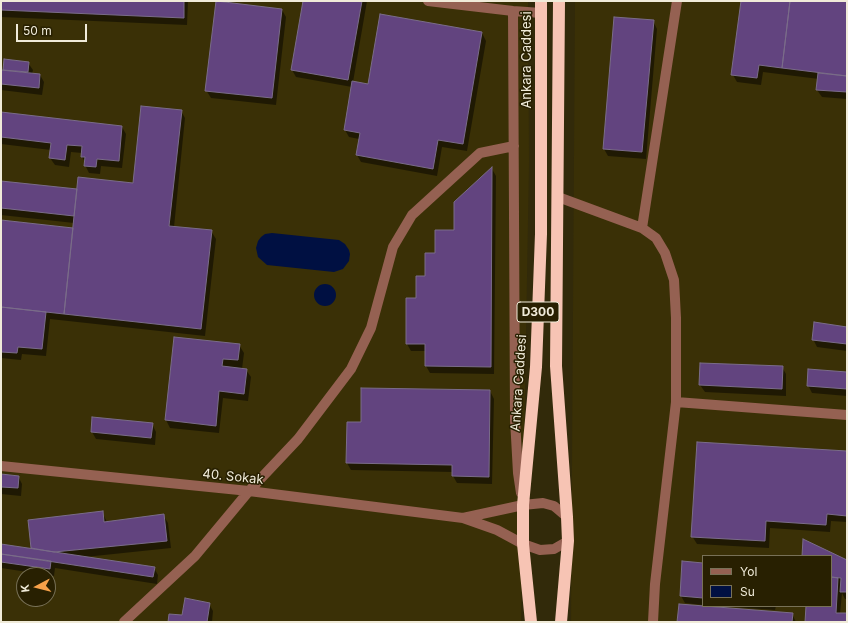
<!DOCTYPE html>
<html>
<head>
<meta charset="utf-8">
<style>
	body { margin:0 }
	#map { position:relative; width:848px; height:623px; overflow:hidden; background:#322a0a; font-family:Inter,sans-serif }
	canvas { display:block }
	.frame { position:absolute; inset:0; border:2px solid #f0ebd9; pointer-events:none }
	.legend { position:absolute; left:702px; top:555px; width:130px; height:52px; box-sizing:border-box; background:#282001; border:1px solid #787157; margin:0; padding:5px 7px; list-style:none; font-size:12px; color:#f0ebd9 }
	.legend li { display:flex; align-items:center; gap:8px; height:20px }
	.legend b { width:20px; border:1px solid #787157 }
	.north { position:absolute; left:16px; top:567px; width:40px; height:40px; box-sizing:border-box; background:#282001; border:1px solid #787157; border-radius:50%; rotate:263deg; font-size:11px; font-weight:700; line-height:16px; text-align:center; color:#f0ebd9 }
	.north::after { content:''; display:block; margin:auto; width:14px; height:18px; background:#f7a149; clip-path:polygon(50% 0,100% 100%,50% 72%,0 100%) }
	.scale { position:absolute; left:16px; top:24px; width:71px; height:18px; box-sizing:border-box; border:2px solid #f0ebd9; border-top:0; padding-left:5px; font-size:12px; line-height:14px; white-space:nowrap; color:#f0ebd9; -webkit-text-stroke:3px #282001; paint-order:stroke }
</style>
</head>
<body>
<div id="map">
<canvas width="848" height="623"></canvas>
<div class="frame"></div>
<ul class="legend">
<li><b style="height:5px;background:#956152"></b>Yol</li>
<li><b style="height:11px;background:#001042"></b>Su</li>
</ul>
<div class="north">K</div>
<div class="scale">50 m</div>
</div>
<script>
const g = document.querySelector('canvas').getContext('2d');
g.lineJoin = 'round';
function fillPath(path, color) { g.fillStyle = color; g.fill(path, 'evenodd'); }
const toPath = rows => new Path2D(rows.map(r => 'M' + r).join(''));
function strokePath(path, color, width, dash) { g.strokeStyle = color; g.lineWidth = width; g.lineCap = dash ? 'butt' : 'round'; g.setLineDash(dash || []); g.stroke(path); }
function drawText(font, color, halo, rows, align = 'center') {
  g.font = font + ' Inter,sans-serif'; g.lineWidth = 3; g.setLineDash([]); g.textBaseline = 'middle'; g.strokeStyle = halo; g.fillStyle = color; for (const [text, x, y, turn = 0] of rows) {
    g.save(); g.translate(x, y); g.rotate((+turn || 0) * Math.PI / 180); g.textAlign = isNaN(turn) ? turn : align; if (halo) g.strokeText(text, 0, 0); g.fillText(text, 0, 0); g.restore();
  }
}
fillPath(toPath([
	[1,1,528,1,529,162,521,622,1,622],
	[24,575,48,575,48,599,24,599],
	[575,1,847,1,847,622,571,622],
	[703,556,831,556,831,606,703,606]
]), '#3a3006');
fillPath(toPath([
	[272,233,339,240,345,244,349,250,350,254,349,261,343,269,334,272,267,265,258,257,256,248,258,241,261,237,265,234],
	'314 295a11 11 0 1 1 22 0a11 11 0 1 1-22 0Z'
]), '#001042');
fillPath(toPath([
	[1,1,188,1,187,25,1,17],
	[304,1,367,1,353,82,369,85,482,33,486,41,467,151,442,147,437,176,361,162,357,155,359,139,349,137,345,130,352,87,296,77,292,70],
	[742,1,847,1,847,99,822,97,817,90,819,79,763,72,761,85,737,82,733,75],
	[282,10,286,17,276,105,211,98,206,90],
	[653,21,657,29,646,159,608,156,604,149],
	[5,60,28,63,33,70,32,74,40,75,44,82,42,95,1,90,1,71,4,71],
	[181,111,185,118,174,227,211,231,216,239,205,336,50,319,46,356,22,354,21,360,1,358,1,221,74,229,74,223,1,215,1,182,78,190,134,184],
	[1,113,122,127,126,134,122,168,101,166,100,174,89,173,85,165,85,162,82,157,82,153,71,152,69,167,55,165,50,158,51,150,1,144],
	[492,169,496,176,494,374,430,373,426,366,426,351,411,351,407,344,407,299,417,299,436,254,455,231],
	[847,328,847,351,817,347,813,339],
	[175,338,239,345,244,353,242,369,246,370,251,377,248,401,223,398,219,433,170,428,166,420],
	[782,367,786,374,786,396,705,392,700,385],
	[847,373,847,396,812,393,808,385],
	[490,391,494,399,492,484,457,483,453,476,453,472,351,470,347,463,362,423],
	[152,424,156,432,155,445,96,439,92,432],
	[847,452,847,522,831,521,830,532,770,528,769,548,697,544,692,536],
	[1,475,18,476,22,484,21,496,1,494],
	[102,512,107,522,163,515,168,523,171,548,85,557,154,568,158,575,157,584,55,568,54,576,1,568,1,545,32,549,29,521],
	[804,541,847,561,847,599,845,599,842,593,840,614,847,614,847,622,806,622,807,606,831,606,831,556,803,556],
	[703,564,703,605,685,603,681,596],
	[209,604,213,611,212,622,169,622],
	[721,606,776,606,775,610],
	[792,614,796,622,678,622]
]), '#0007');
const building = toPath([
	[1,1,184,1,184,18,1,10,1,1],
	[216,1,282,9,272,98,205,91,216,1],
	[303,1,362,1,348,80,291,70,303,1],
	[741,1,790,1,782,68,759,65,757,78,731,75,741,1],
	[790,1,847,1,847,76,782,68,790,1],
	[380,14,482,32,463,144,438,140,433,169,356,155,360,133,344,130,352,81,368,84,380,14],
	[614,17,654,20,642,152,603,149,614,17],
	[4,59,29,62,28,72,3,70,4,59],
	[1,70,40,74,39,88,1,84,1,70],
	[818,73,847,76,847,92,816,90,818,73],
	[141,106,182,110,169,226,212,230,201,329,64,314,78,177,133,183,141,106],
	[1,112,122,126,119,161,97,159,96,167,84,166,85,157,81,157,82,146,67,145,65,160,49,158,51,143,1,137,1,112],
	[492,167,491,367,425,366,425,344,406,344,406,298,416,298,416,276,425,276,425,253,435,253,435,230,454,230,454,202,492,167],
	[1,181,77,189,74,216,1,208,1,181],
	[1,220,73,228,64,314,1,307,1,220],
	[1,307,46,312,42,349,18,347,17,353,1,352,1,307],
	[814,322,847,327,847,344,812,340,814,322],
	[174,337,240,344,238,360,223,359,222,366,247,369,244,394,219,391,216,426,165,420,174,337],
	[700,363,783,366,782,389,699,385,700,363],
	[808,369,847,372,847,389,807,386,808,369],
	[361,388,490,390,489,477,452,476,452,465,346,463,347,422,361,422,361,388],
	[92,417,153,423,151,438,91,432,92,417],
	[697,442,847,451,847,516,827,514,826,525,766,521,765,541,691,537,697,442],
	[1,474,19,476,18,488,1,487,1,474],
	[103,511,104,522,164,514,167,541,54,552,31,548,28,520,103,511],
	[803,539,847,560,847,592,840,592,841,578,831,577,831,556,802,556,803,539],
	[1,544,155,567,153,577,1,554,1,544],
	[1,554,51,561,50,569,1,562,1,554],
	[682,561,703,563,703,598,680,596,682,561],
	[831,577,838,578,836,613,847,613,847,622,805,622,806,606,831,606,831,577],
	[185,598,210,603,207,622,168,622,169,614,182,615,185,598],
	[679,604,793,613,792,622,677,622,679,604]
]);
fillPath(building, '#62447f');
strokePath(building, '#7a6c89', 1);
strokePath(toPath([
	[428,1,513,11,541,13],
	[513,11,515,419,518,473,521,493],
	[558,197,642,228,656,238,665,253,674,280,676,318,676,402,655,584,653,622],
	[642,228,677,1],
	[676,402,847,415],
	[1,466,249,491,463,518,497,530,523,544,540,550,554,549,568,541],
	[463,518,523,505,543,503,554,506,567,517],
	[124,622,195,556,249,491,298,439,351,369,371,328,393,247,412,215,480,153,514,146]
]), '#956152', 10);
strokePath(toPath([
	[559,1,556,366,567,517,568,541,561,622],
	[531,622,523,544,523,505,536,367,541,234,541,1]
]), '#f7c4b4', 12);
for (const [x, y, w] of [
	[538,312,42]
]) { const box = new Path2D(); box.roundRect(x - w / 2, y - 10, w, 20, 3); g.fillStyle = '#282001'; g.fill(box); strokePath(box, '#f0ebd9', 1); }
drawText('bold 12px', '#f0ebd9', null, [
	["D300",538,312]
]);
drawText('13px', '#f0ebd9', '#282001', [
	["Ankara Caddesi",527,60,-90],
	["Ankara Caddesi",519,383,-86],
	["40. Sokak",233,477,6]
]);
</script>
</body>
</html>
